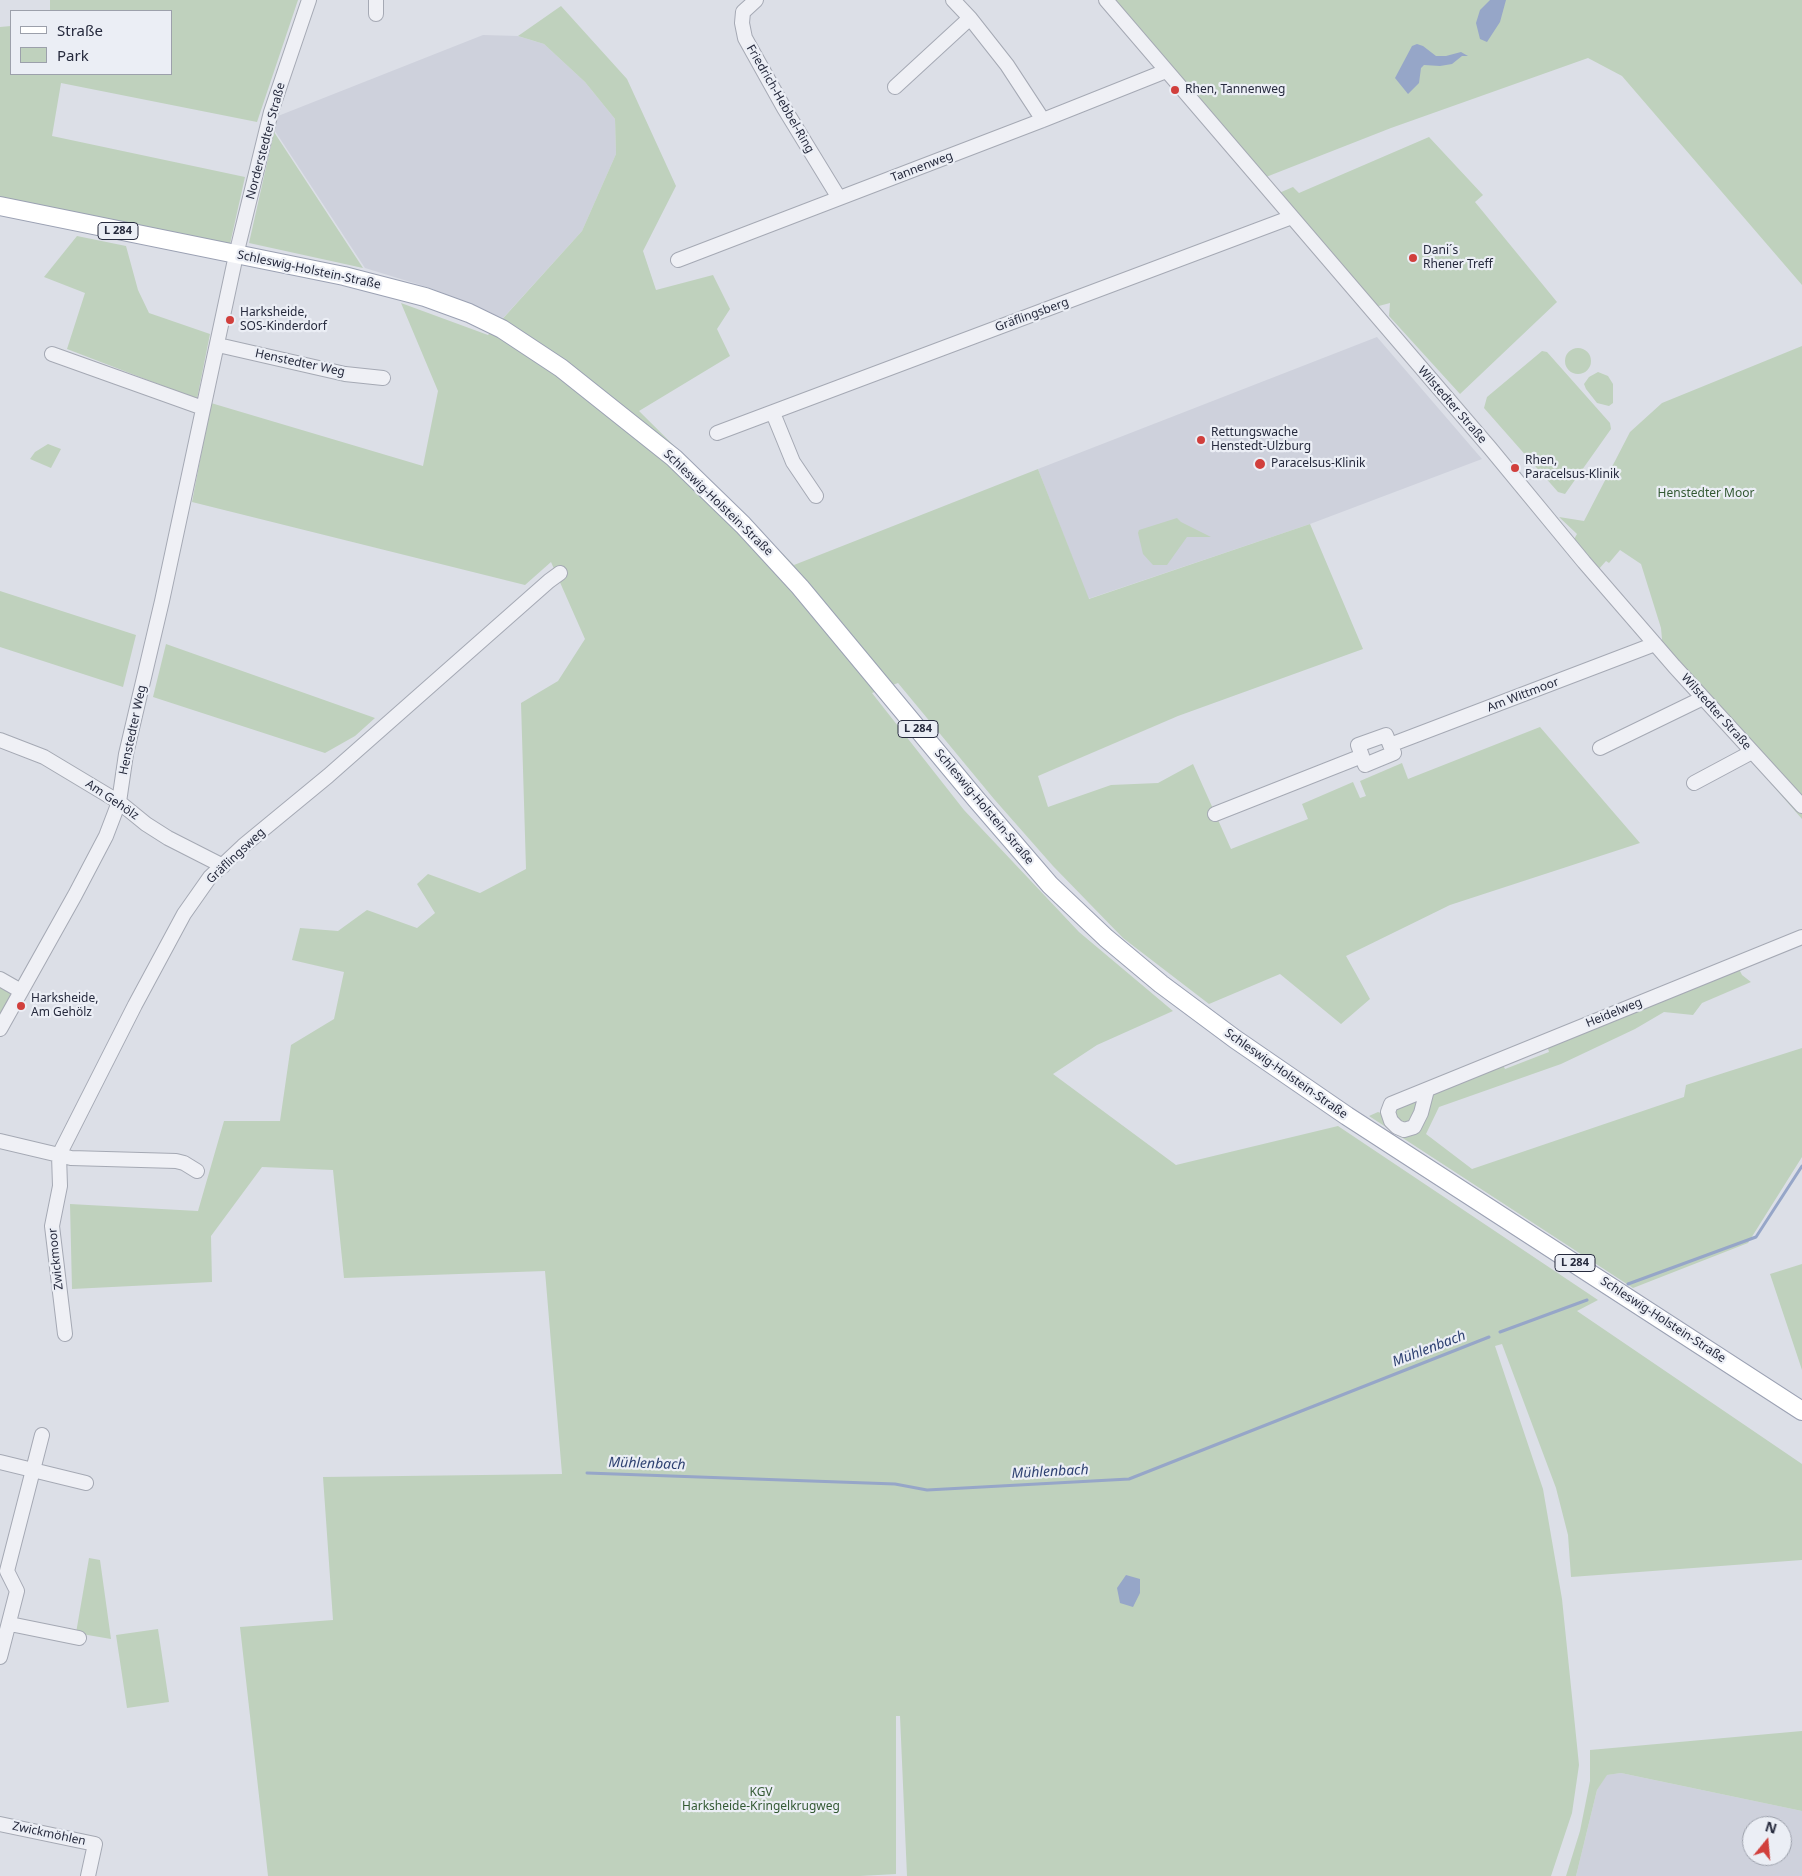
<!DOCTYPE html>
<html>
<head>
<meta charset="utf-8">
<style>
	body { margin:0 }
	#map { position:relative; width:1802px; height:1876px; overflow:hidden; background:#dcdfe7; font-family:"Noto Sans",sans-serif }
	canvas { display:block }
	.legend { position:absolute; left:10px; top:10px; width:162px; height:65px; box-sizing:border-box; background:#ebeef5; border:1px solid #9ca0ab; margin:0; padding:6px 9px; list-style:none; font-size:15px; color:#262a3d }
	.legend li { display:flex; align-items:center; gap:10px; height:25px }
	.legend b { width:25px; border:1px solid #9ca0ab }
	.north { position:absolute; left:1742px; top:1816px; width:50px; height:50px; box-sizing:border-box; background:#ebeef5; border:1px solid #9ca0ab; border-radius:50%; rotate:17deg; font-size:14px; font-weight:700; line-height:20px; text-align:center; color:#262a3d }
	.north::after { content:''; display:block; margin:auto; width:18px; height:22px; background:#d13f3c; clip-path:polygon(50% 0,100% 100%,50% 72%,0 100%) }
</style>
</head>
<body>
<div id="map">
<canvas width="1802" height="1876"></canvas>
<ul class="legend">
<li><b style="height:6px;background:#fff"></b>Straße</li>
<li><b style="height:14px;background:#bfd1bd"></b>Park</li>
</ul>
<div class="north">N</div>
</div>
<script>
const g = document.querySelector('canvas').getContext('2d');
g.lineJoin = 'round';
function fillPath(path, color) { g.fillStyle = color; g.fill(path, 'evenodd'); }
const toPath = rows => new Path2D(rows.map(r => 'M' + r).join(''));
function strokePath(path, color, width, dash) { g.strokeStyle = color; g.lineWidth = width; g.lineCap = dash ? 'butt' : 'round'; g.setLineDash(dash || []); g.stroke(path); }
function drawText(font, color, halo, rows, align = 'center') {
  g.font = font + ' "Noto Sans",sans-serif'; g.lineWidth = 4.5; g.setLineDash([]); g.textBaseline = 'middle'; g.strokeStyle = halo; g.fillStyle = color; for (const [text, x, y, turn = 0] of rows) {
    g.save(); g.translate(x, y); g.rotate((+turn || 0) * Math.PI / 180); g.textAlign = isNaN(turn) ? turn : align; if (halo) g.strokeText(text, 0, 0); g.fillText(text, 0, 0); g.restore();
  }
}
fillPath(toPath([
	[483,35,518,36,544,44,585,82,615,119,616,154,582,231,503,318,430,288,365,268,275,131,278,116],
	[1377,337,1482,459,1310,524,1088,599,1038,469],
	[1621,1773,1802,1811,1802,1876,1576,1876,1597,1790,1606,1775],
	[1752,1826,1782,1826,1782,1856,1752,1856]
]), '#ced1dc');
fillPath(toPath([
	[50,0,298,0,257,122,61,83,52,136,245,177,230,244,0,200,0,27,11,26,11,74,171,74,171,11,50,11],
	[1111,0,1802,0,1802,285,1622,76,1588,58,1391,128,1266,177],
	[561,6,627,79,676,186,643,251,656,290,713,275,730,309,717,329,730,356,639,411,794,565,1038,469,1089,599,1310,524,1363,649,1178,716,1038,776,1048,807,1111,785,1158,783,1193,764,1231,849,1308,819,1302,804,1353,782,1360,798,1366,796,1360,781,1402,763,1408,779,1540,727,1640,843,1450,905,1346,956,1370,999,1341,1024,1280,974,1209,1004,1123,938,1053,866,994,799,898,683,872,693,964,810,1079,932,1173,1011,1097,1045,1053,1074,1176,1165,1338,1126,1598,1300,1577,1311,1802,1464,1802,1560,1571,1577,1568,1535,1556,1488,1502,1344,1495,1346,1543,1489,1562,1599,1579,1765,1572,1813,1551,1876,907,1876,900,1716,896,1716,896,1874,860,1876,268,1876,240,1627,333,1620,323,1477,562,1474,545,1271,344,1278,333,1170,262,1167,211,1236,212,1282,72,1289,70,1204,198,1211,224,1121,280,1121,291,1045,334,1019,344,972,292,960,300,928,338,931,367,910,417,928,435,913,417,884,428,874,480,893,526,869,521,703,558,681,585,639,551,562,525,585,192,502,211,403,423,466,438,391,401,303,488,335,582,231,616,154,615,119,585,82,544,44,518,36],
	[274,132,363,268,249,243],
	[1429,137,1483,195,1475,202,1557,302,1460,394,1389,316,1390,303,1375,307,1279,193,1293,187,1299,193],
	[77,236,126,246,138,290,149,313,210,334,197,399,67,349,85,293,44,277],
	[1802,346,1802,819,1664,661,1661,628,1641,564,1620,550,1609,563,1606,561,1598,570,1572,543,1577,534,1559,517,1584,521,1630,432,1662,403],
	'1565 361a13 13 0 1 1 26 0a13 13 0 1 1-26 0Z',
	[1542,351,1547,352,1610,423,1611,429,1565,494,1558,492,1484,408,1487,397],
	[1598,372,1608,376,1613,384,1613,403,1609,406,1597,403,1586,389,1584,384,1589,377],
	[48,444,61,449,51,468,30,459,35,452],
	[1177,518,1181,522,1211,537,1187,537,1167,565,1153,565,1143,554,1138,533,1139,530],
	[0,591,136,635,123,687,0,647],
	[166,644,375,718,355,736,325,753,153,697],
	[1738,967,1742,975,1751,982,1702,1003,1693,1015,1664,1012,1635,1029,1561,1064,1439,1107,1426,1134,1472,1169,1684,1097,1686,1085,1802,1048,1802,1157,1748,1243,1633,1288,1369,1116,1378,1112,1386,1115,1404,1132,1430,1092,1502,1063,1505,1069,1549,1052,1547,1045],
	[0,985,10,993,10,1000,0,1018],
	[1418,1099,1421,1104,1406,1127,1394,1118,1396,1105],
	[1802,1264,1802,1370,1770,1274],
	[89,1558,100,1560,111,1639,76,1633],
	[158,1629,169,1702,127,1708,116,1635],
	[1802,1731,1802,1811,1621,1773,1607,1775,1597,1790,1576,1876,1566,1876,1580,1831,1590,1781,1590,1750]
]), '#bfd1bd');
fillPath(toPath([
	[1490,0,1506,0,1500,22,1487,42,1480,39,1476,23,1480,10],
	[1417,44,1423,46,1436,56,1446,56,1461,52,1468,56,1462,56,1452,64,1440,66,1424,65,1421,68,1419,83,1408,94,1395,78,1412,46],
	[1126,1575,1140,1579,1140,1593,1133,1607,1120,1603,1117,1588]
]), '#96a6c8');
strokePath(toPath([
	[1628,1284,1756,1237,1802,1166],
	[1500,1332,1587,1300],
	[587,1473,895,1484,927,1490,1129,1479,1489,1337]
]), '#96a6c8', 3);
const minor = toPath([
	[756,0,743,12,742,23,745,38,784,108,839,198],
	[953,0,970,18,1007,65,1043,120],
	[1106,0,1490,448,1584,562,1674,666,1802,806],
	[376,14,376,0],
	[895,87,970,18],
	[678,260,1043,120,1166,71],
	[218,345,345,374,383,378],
	[52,354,203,408],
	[773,413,793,462,816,496],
	[717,433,1292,217],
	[0,740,44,757,119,802,146,824,168,838,223,866],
	[1600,748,1703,698],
	[1362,756,1365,765,1394,753,1390,745],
	[1694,783,1752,752],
	[1215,814,1362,756,1358,745,1386,735,1390,745,1655,644],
	[0,979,21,991],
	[0,1029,75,895,106,836,119,802,126,754,162,601,236,255,271,112,309,0],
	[1427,1090,1421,1113,1414,1127,1404,1130,1397,1127,1391,1121,1388,1112,1391,1104,1802,937],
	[0,1141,59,1155,60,1186,52,1226,65,1334],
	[197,1171,184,1163,176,1161,71,1158,59,1155,135,1005,184,914,210,877,243,846,328,776,549,581,560,573],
	[0,1462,86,1483],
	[10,1624,79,1638],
	[0,1657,17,1591,7,1571,42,1435],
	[0,1824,95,1844,88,1876]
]);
const major = toPath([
	[0,206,344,276,425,297,469,313,502,329,561,368,674,458,743,525,800,587,976,799,1050,885,1106,938,1161,984,1235,1039,1347,1116,1802,1411]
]);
strokePath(minor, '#a5a9b4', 16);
strokePath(major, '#9ba1b3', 20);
strokePath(minor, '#eff0f5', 14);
strokePath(major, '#fff', 18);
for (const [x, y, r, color] of [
	[1175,90,5,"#d13f3c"],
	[1413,258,5,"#d13f3c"],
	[230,320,5,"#d13f3c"],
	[1201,440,5,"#d13f3c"],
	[1260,464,6,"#d13f3c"],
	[1515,468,5,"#d13f3c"],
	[21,1006,5,"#d13f3c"]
]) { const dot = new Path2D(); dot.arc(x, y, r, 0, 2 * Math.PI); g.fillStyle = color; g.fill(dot); strokePath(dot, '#ebeef5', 2); }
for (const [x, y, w] of [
	[118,231,40],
	[918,729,40],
	[1575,1263,40]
]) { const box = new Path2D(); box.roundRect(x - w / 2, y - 8.5, w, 17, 4); g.fillStyle = '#ebeef5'; g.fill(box); strokePath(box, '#262a3d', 1); }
drawText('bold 11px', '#262a3d', null, [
	["L 284",118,231],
	["L 284",918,729],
	["L 284",1575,1263]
]);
drawText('12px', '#262a3d', '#ebeef5', [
	["Rhen, Tannenweg",1185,90],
	["Dani´s",1423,251],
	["Rhener Treff",1423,265],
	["Harksheide,",240,313],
	["SOS-Kinderdorf",240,327],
	["Rettungswache",1211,433],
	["Henstedt-Ulzburg",1211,447],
	["Rhen,",1525,461],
	["Paracelsus-Klinik",1525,475],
	["Paracelsus-Klinik",1271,464],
	["Harksheide,",31,999],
	["Am Gehölz",31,1013]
], 'left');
drawText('12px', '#262a3d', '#ebeef5', [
	["Friedrich-Hebbel-Ring",780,99,60],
	["Norderstedter Straße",266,141,-75],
	["Tannenweg",922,167,-21],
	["Schleswig-Holstein-Straße",309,270,12],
	["Gräflingsberg",1032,315,-20],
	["Henstedter Weg",300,363,12],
	["Wilstedter Straße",1452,405,49],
	["Schleswig-Holstein-Straße",718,503,44],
	["Am Wittmoor",1523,695,-21],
	["Wilstedter Straße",1716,712,48],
	["Henstedter Weg",133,730,-78],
	["Am Gehölz",112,800,34],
	["Schleswig-Holstein-Straße",984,807,50],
	["Gräflingsweg",236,856,-43],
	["Heidelweg",1614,1013,-22],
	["Schleswig-Holstein-Straße",1286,1074,35],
	["Zwickmoor",56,1259,-96],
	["Schleswig-Holstein-Straße",1663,1320,33],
	["Zwickmöhlen",49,1834,12]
]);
drawText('12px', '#335933', '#ebeef5', [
	["Henstedter Moor",1706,494],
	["KGV",761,1793],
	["Harksheide-Kringelkrugweg",761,1807]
]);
drawText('italic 14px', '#2f4272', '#ebeef5', [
	["Mühlenbach",1429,1349,-21],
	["Mühlenbach",647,1464,2],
	["Mühlenbach",1050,1472,-3]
]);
</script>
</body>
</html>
